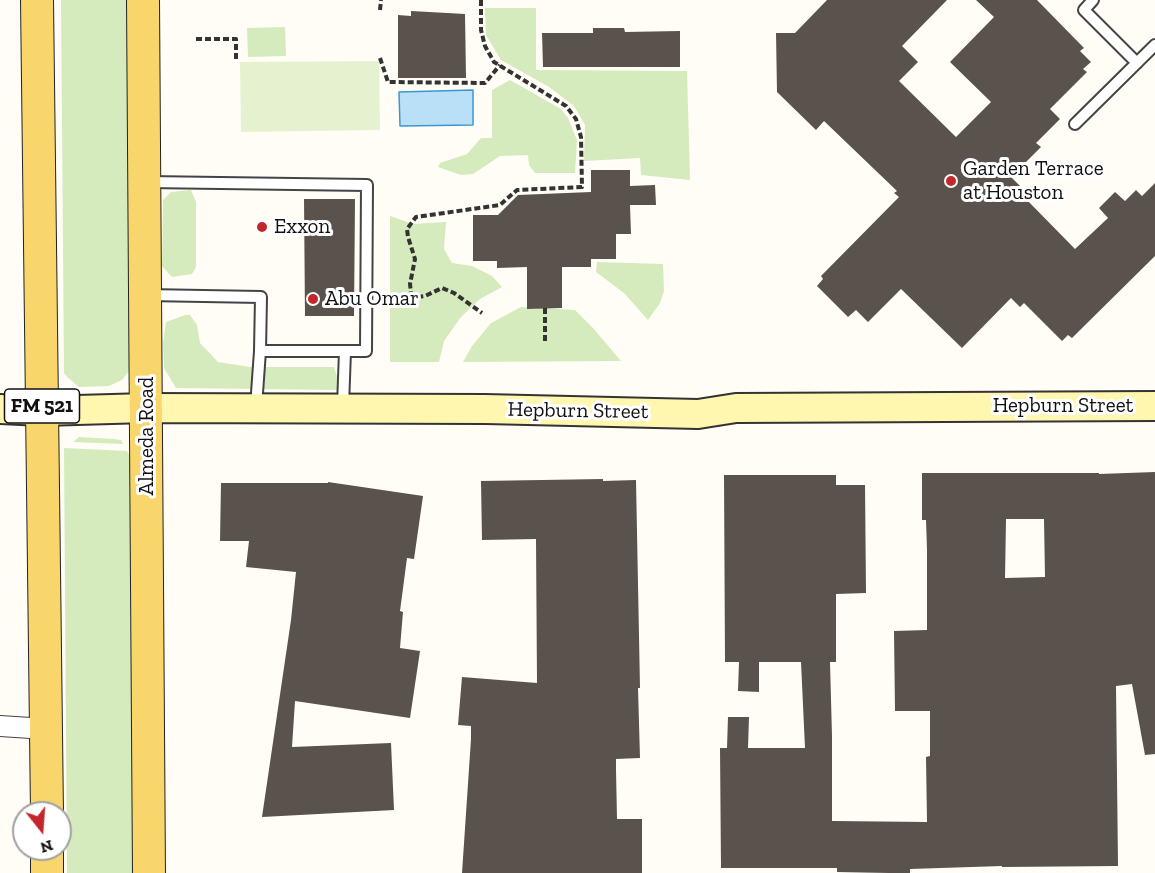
<!DOCTYPE html>
<html>
<head>
<meta charset="utf-8">
<style>
	body { margin:0 }
	#map { position:relative; width:1155px; height:873px; overflow:hidden; background:#fffdf5; font-family:"Zilla Slab",serif }
	canvas { display:block }
	.north { position:absolute; left:12px; top:801px; width:60px; height:60px; box-sizing:border-box; background:#fff; border:2px solid #a0a0a0; border-radius:50%; rotate:163deg; font-size:16px; font-weight:700; line-height:24px; text-align:center; color:#111 }
	.north::after { content:''; display:block; margin:auto; width:21px; height:27px; background:#c4262e; clip-path:polygon(50% 0,100% 100%,50% 72%,0 100%) }
</style>
</head>
<body>
<div id="map">
<canvas width="1155" height="873"></canvas>
<div class="north">N</div>
</div>
<script>
const g = document.querySelector('canvas').getContext('2d');
g.lineJoin = 'round';
function fillPath(path, color) { g.fillStyle = color; g.fill(path, 'evenodd'); }
const toPath = rows => new Path2D(rows.map(r => 'M' + r).join(''));
function strokePath(path, color, width, dash) { g.strokeStyle = color; g.lineWidth = width; g.lineCap = dash ? 'butt' : 'round'; g.setLineDash(dash || []); g.stroke(path); }
function drawText(font, color, halo, rows, align = 'center') {
  g.font = font + ' "Zilla Slab",serif'; g.lineWidth = 6; g.setLineDash([]); g.textBaseline = 'middle'; g.strokeStyle = halo; g.fillStyle = color; for (const [text, x, y, turn = 0] of rows) {
    g.save(); g.translate(x, y); g.rotate((+turn || 0) * Math.PI / 180); g.textAlign = isNaN(turn) ? turn : align; if (halo) g.strokeText(text, 0, 0); g.fillText(text, 0, 0); g.restore();
  }
}
fillPath(toPath([
	[61,0,129,0,131,363,129,371,122,380,109,386,79,387,67,377,64,373],
	[485,8,536,8,536,70,687,71,690,180,641,175,640,158,584,161,585,125,574,106,549,87,501,60,486,35],
	[285,27,286,56,248,57,247,28],
	[510,80,561,109,568,118,577,140,575,173,535,173,529,165,528,155,500,156,473,174,461,175,438,167,440,163,467,154,481,138,492,138,492,90],
	[191,190,196,202,196,267,192,274,172,277,162,266,163,200,171,192],
	[390,216,413,224,446,222,444,249,452,263,472,266,492,276,502,287,480,299,461,317,444,341,439,362,390,362],
	[597,262,663,264,664,291,660,303,648,320,624,293,596,272],
	[521,307,575,310,593,328,621,361,463,362,472,346,491,323],
	[185,315,190,315,197,325,200,343,218,362,250,367,334,367,339,383,338,390,176,388,164,368,163,343,166,322],
	[79,437,114,439,121,440,123,444,73,442],
	[64,448,127,451,131,459,134,873,67,873]
]), '#d5ebbd');
fillPath(toPath([
	[379,61,380,130,241,132,240,62]
]), '#e6f2cf');
const water = toPath([
	[473,90,473,125,400,126,399,92,473,90]
]);
fillPath(water, '#b9e0f7');
strokePath(water, '#3f96cf', 1.5);
fillPath(toPath([
	[827,0,947,0,902,46,918,62,899,81,956,137,991,102,950,62,994,17,976,0,1037,0,1084,48,1080,51,1091,62,1083,69,1087,72,1050,109,1060,119,1036,143,1041,147,1011,177,1029,195,1025,198,1075,249,1108,218,1099,208,1115,192,1125,201,1136,190,1142,196,1155,183,1155,256,1072,338,1068,335,1062,341,1024,303,1020,307,1011,298,962,348,901,289,868,322,856,310,848,317,817,286,823,279,821,276,899,197,894,193,897,191,824,121,816,130,777,92,776,33,795,33],
	[411,11,465,14,466,78,398,78,398,15,411,16],
	[593,28,624,28,625,32,680,31,680,67,543,67,542,33,593,33],
	[591,170,630,170,630,186,655,185,656,205,630,205,631,234,616,234,616,259,591,259,591,267,562,267,562,308,527,309,527,267,497,268,497,261,473,261,473,215,498,215,518,195,591,192],
	[304,199,355,199,354,316,305,316],
	[1155,472,1155,754,1145,755,1132,684,1116,686,1118,866,1002,867,1002,866,910,869,910,873,889,873,837,872,837,868,721,868,720,748,727,748,728,717,749,717,748,748,805,748,801,662,759,662,759,692,738,691,739,662,725,662,724,475,836,475,836,485,865,485,866,593,836,594,836,662,830,662,832,736,832,821,927,822,926,757,930,756,930,711,895,711,894,631,927,630,927,550,926,520,922,520,922,473,1099,473,1099,474],
	[1006,519,1044,519,1045,577,1005,578],
	[603,479,603,481,636,480,640,688,638,688,640,758,616,759,616,770,617,819,642,819,642,873,462,873,471,739,471,726,458,725,462,677,537,683,536,539,482,540,481,481],
	[328,482,423,496,414,559,407,558,400,611,403,612,400,648,420,651,410,718,295,701,292,747,391,743,394,810,262,817,291,620,296,572,246,567,249,541,220,541,221,483,328,483]
]), '#5a524d');
const lane = toPath([
	[1093,0,1084,10,1137,63],
	[1075,124,1155,45],
	[147,182,367,185,366,351,345,351],
	[146,295,261,297,260,351,345,351,343,406],
	[256,407,260,351]
]);
const street = toPath([
	[0,726,46,729]
]);
const secondary = toPath([
	[0,409,42,411,147,408,485,409,698,414,736,408,1155,406]
]);
const primary = toPath([
	[37,0,47,813],
	[143,0,149,873],
	[47,849,47,873]
]);
strokePath(lane, '#444', 14);
strokePath(street, '#444', 22);
strokePath(secondary, '#333', 32);
strokePath(primary, '#222', 34);
strokePath(toPath([
	[481,0,481,30,485,46,494,62,566,106,576,119,581,137,582,187,517,190,500,205,416,217,407,229,408,237,415,259,410,284,411,293,418,297,425,296,442,288,454,293,482,313],
	[380,10,381,0],
	[196,39,236,39,236,59],
	[380,58,388,82,485,83,500,65],
	[545,308,545,344]
]), '#333', 4, [6, 3]);
strokePath(lane, '#fff', 10);
strokePath(street, '#fff', 20);
strokePath(secondary, '#fff6b0', 28);
strokePath(primary, '#f9d66b', 32);
for (const [x, y, r, color] of [
	[951,181,6,"#c4262e"],
	[262,227,6,"#c4262e"],
	[313,299,6,"#c4262e"]
]) { const dot = new Path2D(); dot.arc(x, y, r, 0, 2 * Math.PI); g.fillStyle = color; g.fill(dot); strokePath(dot, '#fff', 2); }
for (const [x, y, w] of [
	[42,406,75]
]) { const box = new Path2D(); box.roundRect(x - w / 2, y - 17, w, 34, 4.5); g.fillStyle = '#fff'; g.fill(box); strokePath(box, '#111', 1.5); }
drawText('bold 20px', '#111', null, [
	["FM 521",42,406]
]);
drawText('21px', '#111', '#fff', [
	["Garden Terrace",963,169],
	["at Houston",963,193],
	["Exxon",274,227],
	["Abu Omar",325,299]
], 'left');
drawText('21px', '#111', '#fff', [
	["Hepburn Street",1063,406],
	["Hepburn Street",578,411,1],
	["Almeda Road",147,436,-90]
]);
</script>
</body>
</html>
